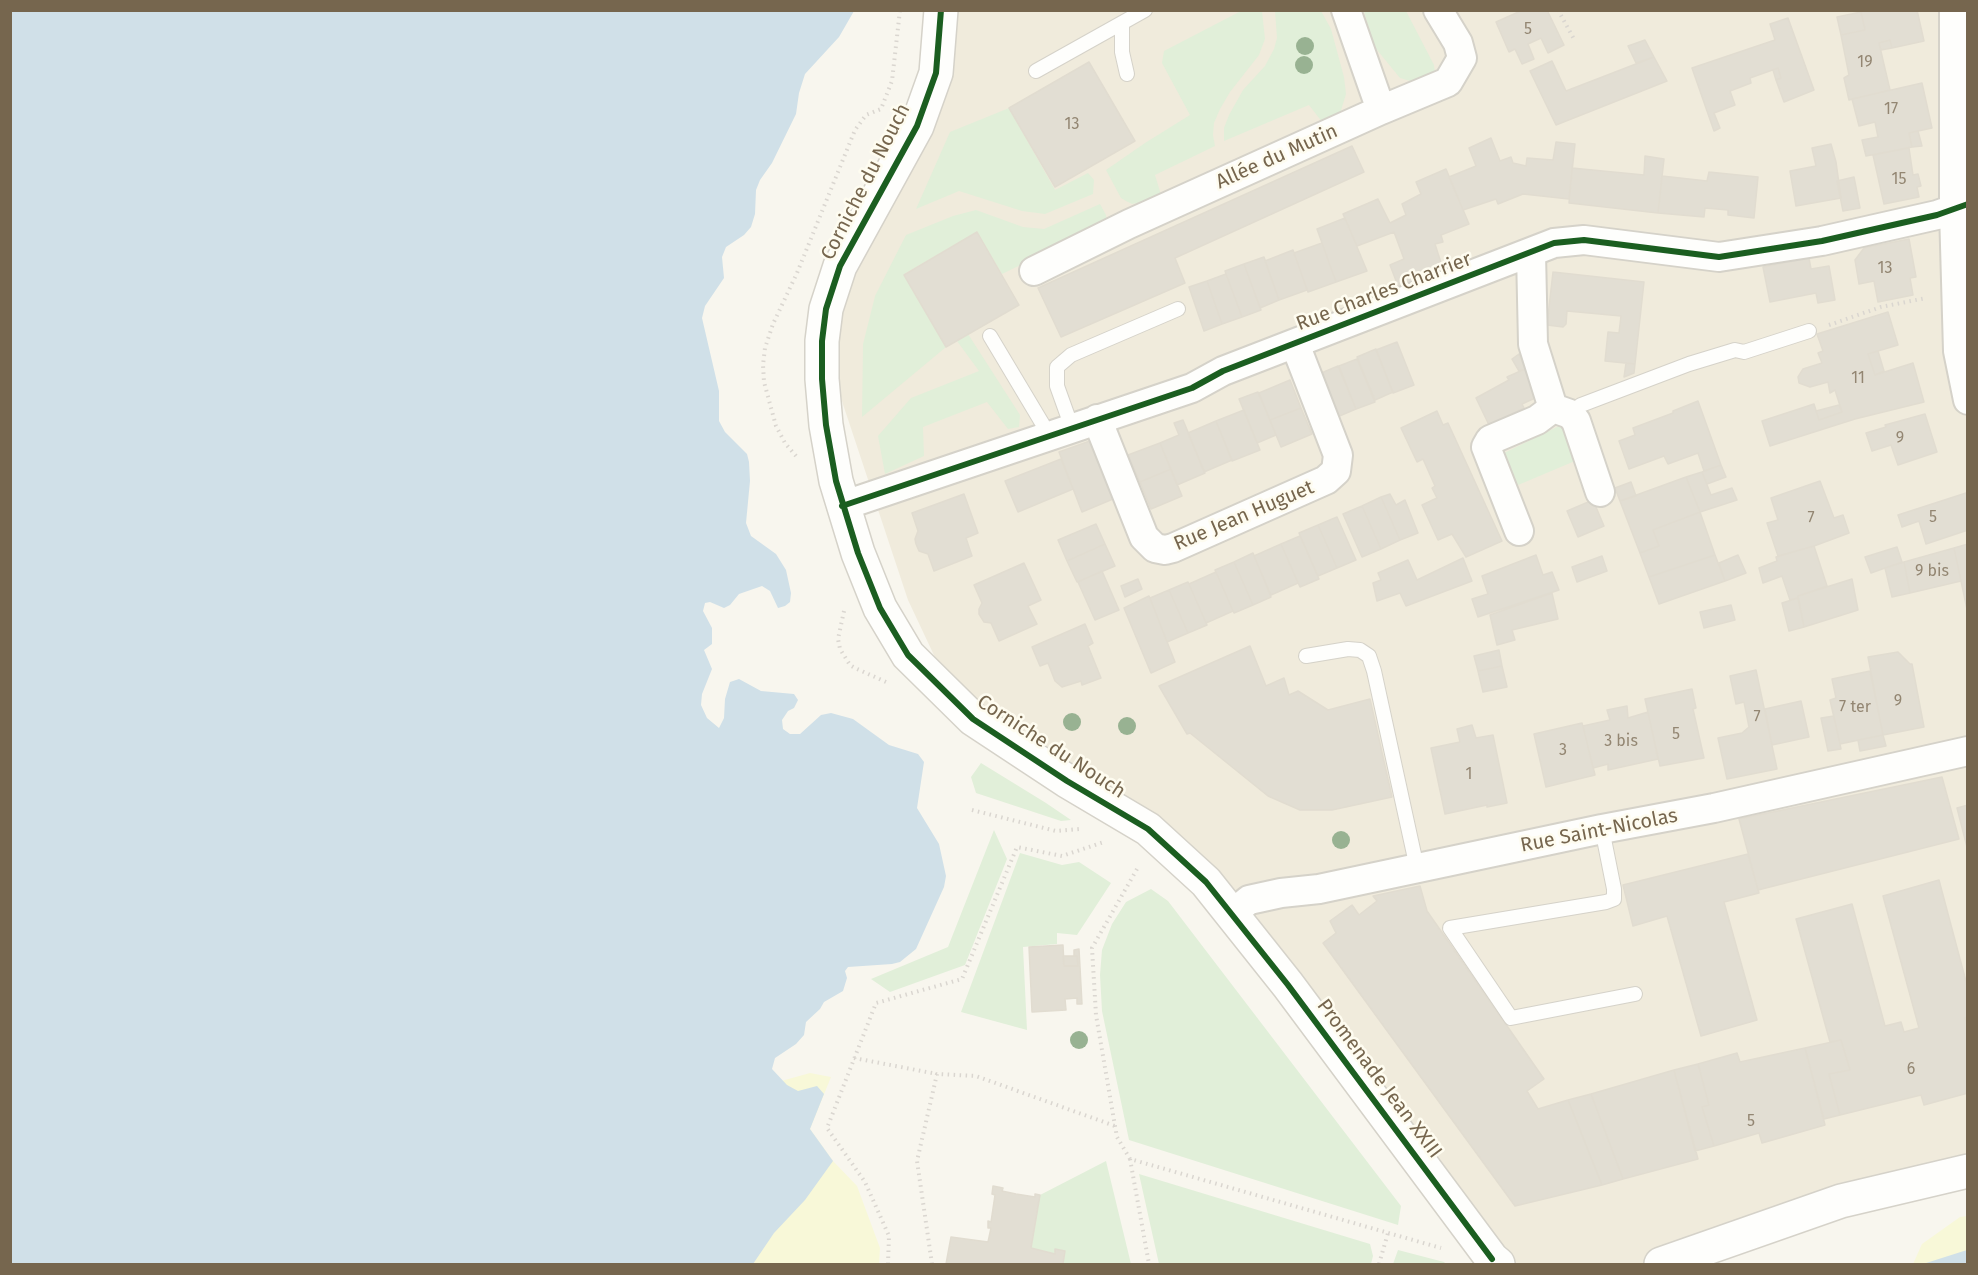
<!DOCTYPE html>
<html>
<head>
<meta charset="utf-8">
<style>
	body { margin:0 }
	#map { position:relative; width:1978px; height:1275px; overflow:hidden; background:#f8f6ee; font-family:"Fira Sans",sans-serif }
	canvas { display:block }
	.frame { position:absolute; inset:0; border:12px solid #76664e; pointer-events:none }
</style>
</head>
<body>
<div id="map">
<canvas width="1978" height="1275"></canvas>
<div class="frame"></div>
</div>
<script>
const g = document.querySelector('canvas').getContext('2d');
g.lineJoin = 'round';
function fillPath(path, color) { g.fillStyle = color; g.fill(path, 'evenodd'); }
const toPath = rows => new Path2D(rows.map(r => 'M' + r).join(''));
function strokePath(path, color, width, dash) { g.strokeStyle = color; g.lineWidth = width; g.lineCap = dash ? 'butt' : 'round'; g.setLineDash(dash || []); g.stroke(path); }
function drawText(font, color, halo, rows, align = 'center') {
  g.font = font + ' "Fira Sans",sans-serif'; g.lineWidth = 5; g.setLineDash([]); g.textBaseline = 'middle'; g.strokeStyle = halo; g.fillStyle = color; for (const [text, x, y, turn = 0] of rows) {
    g.save(); g.translate(x, y); g.rotate((+turn || 0) * Math.PI / 180); g.textAlign = isNaN(turn) ? turn : align; if (halo) g.strokeText(text, 0, 0); g.fillText(text, 0, 0); g.restore();
  }
}
fillPath(toPath([
	[934,11,1967,11,1967,1187,1865,1196,1667,1264,1501,1264,1206,882,956,702,908,600,822,341,917,126]
]), '#f0ebdc');
fillPath(toPath([
	[1241,11,1262,11,1265,39,1259,55,1230,92,1220,109,1214,123,1213,135,1215,146,1155,175,1162,198,1132,204,1126,201,1121,198,1106,170,1145,143,1190,115,1162,63,1164,51],
	[1275,11,1321,11,1331,29,1344,77,1346,94,1339,117,1326,127,1309,105,1224,141,1224,128,1229,115,1243,90,1265,66,1274,49,1277,38],
	[1364,11,1406,11,1434,65,1435,73,1417,83,1400,78,1373,45],
	[1009,108,1055,190,1088,173,1094,180,1093,194,1045,214,1022,211,959,191,916,209,950,132],
	[1100,204,1106,215,1107,223,1002,274,977,232,904,274,946,347,862,417,863,344,875,296,906,235,953,216,976,210,1023,227,1044,229],
	[968,334,1020,415,1019,427,1008,429,987,402,923,427,924,456,885,474,878,436,911,398,979,371,957,341],
	[1563,424,1575,461,1511,488,1496,457],
	[981,763,1046,803,1071,820,1061,821,976,793,971,777],
	[994,830,1007,859,965,965,890,992,871,979,948,947],
	[1020,853,1062,865,1079,862,1111,883,1077,935,1057,933,1057,944,1023,947,1027,1030,961,1012],
	[1151,889,1168,901,1401,1206,1398,1225,1129,1140,1102,1011,1100,975,1102,950,1112,924,1126,902],
	[1106,1161,1131,1264,1063,1264,1065,1251,1056,1250,1055,1254,1031,1248,1040,1195],
	[1139,1174,1370,1244,1373,1256,1371,1264,1159,1264],
	[1398,1250,1444,1262,1446,1264,1393,1264]
]), '#e1efd9');
fillPath(toPath([
	[810,1073,831,1077,810,1129,833,1161,857,1186,880,1248,879,1264,665,1264,742,1092],
	[1967,1216,1967,1264,1913,1264,1922,1244,1960,1217]
]), '#f8f8d8');
fillPath(toPath([
	[10,11,854,11,839,37,805,74,799,93,796,114,772,163,760,180,756,190,755,214,751,227,744,235,726,247,722,257,724,278,705,306,702,318,719,391,719,421,725,432,747,454,749,462,750,481,746,523,751,536,776,554,786,570,791,593,790,602,785,606,778,608,770,591,762,586,739,594,730,605,724,608,710,602,705,603,703,611,712,628,712,644,704,650,712,669,702,694,701,705,707,718,719,728,724,718,725,699,730,682,739,679,761,691,794,694,798,700,794,708,788,711,782,720,783,729,790,734,800,734,821,715,831,713,853,719,889,745,918,754,924,762,917,808,939,844,946,876,944,887,916,949,900,962,892,964,848,967,845,971,847,978,843,991,824,1002,820,1009,806,1022,804,1035,796,1044,775,1058,772,1069,787,1085,798,1091,817,1086,824,1094,810,1129,833,1161,805,1200,774,1233,753,1264,11,1264],
	[1967,1250,1967,1264,1923,1264]
]), '#d0e0e8');
const building = toPath([
	[1523,10,1547,10,1564,45,1548,53,1541,38,1528,44,1534,59,1522,64,1515,49,1509,52,1496,22,1523,10],
	[1868,10,1917,10,1924,41,1892,48,1890,40,1879,43,1890,90,1849,100,1844,78,1849,75,1841,35,1865,30,1861,12,1868,10],
	[1861,12,1865,30,1841,35,1837,17,1861,12],
	[1788,18,1814,90,1784,102,1776,80,1781,78,1778,68,1750,78,1751,83,1730,91,1735,105,1714,113,1720,128,1714,131,1692,68,1775,40,1770,24,1788,18],
	[1645,40,1654,57,1636,63,1628,46,1645,40],
	[1890,40,1892,48,1881,50,1879,43,1890,40],
	[1654,57,1667,81,1556,125,1530,71,1552,61,1566,91,1654,57],
	[1089,62,1135,141,1055,187,1009,108,1089,62],
	[1778,68,1781,78,1776,80,1773,70,1778,68],
	[1922,83,1932,128,1909,133,1912,147,1866,156,1862,140,1878,137,1875,122,1859,126,1852,99,1922,83],
	[1918,131,1922,146,1912,147,1909,133,1918,131],
	[1491,138,1500,161,1511,157,1513,163,1526,166,1527,158,1553,160,1556,142,1575,144,1569,199,1523,194,1498,204,1496,199,1463,210,1449,177,1476,166,1469,148,1491,138],
	[1831,144,1836,162,1841,198,1796,206,1790,171,1816,166,1812,148,1831,144],
	[1352,146,1364,172,1175,258,1185,283,1061,337,1038,288,1352,146],
	[1909,148,1913,175,1918,174,1921,186,1917,187,1919,197,1884,204,1873,155,1909,148],
	[1645,156,1664,159,1658,213,1569,203,1572,168,1644,175,1645,156],
	[1446,169,1469,224,1441,235,1443,242,1435,244,1443,269,1398,286,1390,265,1404,259,1394,232,1357,246,1343,214,1378,199,1390,223,1406,215,1402,204,1421,194,1416,182,1446,169],
	[1709,172,1758,177,1754,218,1728,215,1728,210,1705,208,1704,217,1658,213,1662,176,1707,181,1709,172],
	[1854,177,1860,208,1843,211,1837,181,1854,177],
	[1345,218,1367,271,1336,282,1317,229,1345,218],
	[977,232,1019,305,946,347,904,275,977,232],
	[1909,239,1916,277,1910,278,1913,295,1878,302,1874,281,1859,284,1855,260,1864,248,1909,239],
	[1322,243,1336,282,1308,292,1294,253,1322,243],
	[1293,250,1307,290,1279,300,1265,261,1293,250],
	[1264,257,1279,300,1260,308,1244,264,1264,257],
	[1809,258,1811,269,1829,266,1835,300,1818,303,1816,293,1770,302,1763,267,1809,258],
	[1244,264,1261,310,1242,317,1225,271,1244,264],
	[1553,272,1644,282,1635,364,1605,361,1608,332,1619,333,1621,316,1567,311,1566,324,1563,327,1547,325,1553,272],
	[1226,274,1242,317,1222,324,1207,281,1226,274],
	[1207,281,1222,324,1204,331,1189,287,1207,281],
	[1888,312,1898,345,1868,354,1875,375,1913,363,1924,402,1855,419,1770,446,1762,421,1814,404,1819,420,1842,412,1835,390,1830,393,1828,382,1810,387,1799,383,1798,377,1803,369,1822,363,1818,353,1823,351,1817,334,1888,312],
	[1397,342,1414,385,1393,393,1376,350,1397,342],
	[1376,349,1393,392,1375,400,1357,357,1376,349],
	[1878,351,1884,371,1875,375,1868,354,1878,351],
	[1519,354,1525,369,1519,371,1512,359,1519,354],
	[1357,359,1375,402,1356,409,1339,366,1357,359],
	[1626,363,1635,364,1634,373,1624,377,1626,363],
	[1338,366,1356,409,1337,417,1319,374,1338,366],
	[1525,369,1535,398,1522,404,1524,408,1489,425,1476,398,1509,380,1507,377,1525,369],
	[1290,380,1301,408,1270,420,1259,393,1290,380],
	[1258,392,1276,435,1257,443,1239,399,1258,392],
	[1698,401,1721,465,1704,471,1698,453,1668,464,1664,456,1629,469,1619,441,1635,435,1633,428,1673,413,1673,411,1698,401],
	[1839,405,1842,412,1819,420,1816,411,1839,405],
	[1301,408,1312,434,1281,447,1270,420,1301,408],
	[1244,410,1260,450,1232,461,1216,421,1244,410],
	[1437,411,1443,425,1448,423,1502,541,1466,557,1452,534,1438,540,1422,505,1437,498,1432,488,1435,486,1423,459,1417,462,1401,428,1437,411],
	[1925,414,1937,452,1898,465,1891,445,1872,451,1866,433,1886,427,1885,425,1925,414],
	[1183,420,1205,473,1177,485,1160,443,1179,435,1174,423,1183,420],
	[1216,421,1232,460,1204,472,1188,433,1216,421],
	[1090,441,1113,499,1082,512,1059,452,1090,441],
	[1160,443,1171,469,1140,482,1128,455,1160,443],
	[1061,459,1073,489,1018,512,1005,481,1061,459],
	[1721,465,1726,477,1707,484,1702,472,1721,465],
	[1171,469,1182,496,1151,509,1140,482,1171,469],
	[1702,472,1711,495,1732,488,1737,500,1700,512,1686,477,1702,472],
	[1686,477,1700,512,1653,530,1659,546,1640,553,1620,501,1686,477],
	[1820,481,1834,518,1843,515,1849,533,1814,546,1778,556,1767,523,1778,520,1771,498,1820,481],
	[1631,482,1636,496,1620,501,1615,488,1631,482],
	[1966,493,1968,499,1968,530,1926,544,1919,521,1902,527,1898,515,1966,493],
	[964,494,978,533,966,538,972,556,934,571,928,554,919,551,916,544,915,539,918,531,912,513,964,494],
	[1390,494,1396,505,1405,500,1418,533,1400,540,1381,497,1390,494],
	[1381,497,1400,540,1381,549,1362,506,1381,497],
	[1593,500,1604,526,1578,537,1567,511,1593,500],
	[1362,506,1381,549,1362,557,1343,514,1362,506],
	[1700,512,1715,555,1649,577,1640,553,1659,546,1653,530,1700,512],
	[1337,517,1356,560,1337,568,1318,525,1337,517],
	[1096,524,1105,544,1067,561,1058,540,1096,524],
	[1318,525,1337,568,1318,576,1299,533,1318,525],
	[1300,536,1319,579,1300,587,1281,544,1300,536],
	[1105,544,1115,566,1077,582,1067,561,1105,544],
	[1281,544,1298,583,1271,595,1254,556,1281,544],
	[1968,544,1968,614,1954,548,1968,544],
	[1814,546,1827,586,1798,596,1798,598,1790,600,1782,576,1763,583,1759,568,1777,561,1776,557,1814,546],
	[1897,547,1902,562,1871,573,1865,557,1897,547],
	[1954,548,1961,581,1910,593,1904,562,1954,548],
	[1253,553,1271,597,1253,605,1234,562,1253,553],
	[1536,555,1543,575,1552,572,1559,590,1478,617,1472,599,1488,594,1482,576,1536,555],
	[1715,555,1725,581,1659,604,1649,577,1715,555],
	[1738,555,1746,573,1725,581,1719,563,1738,555],
	[1602,556,1607,571,1577,582,1572,567,1602,556],
	[1463,558,1472,581,1406,606,1400,593,1377,601,1373,583,1381,580,1378,573,1408,560,1417,580,1463,558],
	[1234,562,1253,605,1234,613,1215,570,1234,562],
	[1904,562,1910,593,1892,597,1885,568,1904,562],
	[1024,563,1041,600,1028,606,1037,624,999,641,991,623,984,622,979,614,979,609,982,603,974,585,1024,563],
	[1102,571,1119,610,1095,620,1078,582,1102,571],
	[1216,572,1233,611,1206,623,1189,584,1216,572],
	[1138,579,1142,589,1125,597,1121,586,1138,579],
	[1852,579,1858,610,1804,627,1798,596,1852,579],
	[1188,582,1207,625,1188,633,1169,590,1188,582],
	[1169,590,1188,633,1167,642,1150,598,1169,590],
	[1552,593,1558,619,1512,630,1515,640,1497,645,1490,615,1552,593],
	[1149,596,1175,662,1151,673,1124,608,1149,596],
	[1798,598,1804,627,1789,631,1782,603,1798,598],
	[1731,605,1735,620,1704,628,1700,612,1731,605],
	[1085,624,1093,643,1088,646,1101,678,1082,685,1081,681,1062,687,1055,681,1048,663,1040,666,1032,647,1085,624],
	[1250,646,1266,686,1284,678,1289,695,1298,691,1328,710,1370,699,1392,797,1332,810,1300,810,1268,796,1190,733,1187,734,1159,686,1250,646],
	[1499,650,1502,666,1478,671,1474,656,1499,650],
	[1898,652,1910,664,1912,664,1924,727,1883,735,1868,657,1898,652],
	[1502,666,1507,687,1483,692,1478,671,1502,666],
	[1756,670,1777,769,1727,779,1718,738,1742,733,1749,727,1744,702,1736,704,1730,676,1756,670],
	[1870,671,1883,735,1840,744,1830,700,1836,698,1832,679,1870,671],
	[1692,689,1696,708,1693,709,1704,758,1660,766,1645,699,1692,689],
	[1801,701,1809,737,1772,745,1765,709,1801,701],
	[1627,706,1628,718,1648,712,1658,759,1608,770,1608,764,1593,768,1583,726,1610,720,1607,710,1627,706],
	[1834,716,1841,749,1828,751,1821,718,1834,716],
	[1582,723,1595,775,1546,787,1534,734,1582,723],
	[1472,725,1476,738,1493,735,1507,803,1487,807,1487,805,1445,814,1431,748,1460,742,1457,729,1472,725],
	[1883,735,1886,746,1860,751,1858,740,1883,735],
	[1942,777,1959,839,1758,890,1739,819,1942,777],
	[1968,805,1968,851,1957,808,1968,805],
	[1748,854,1759,893,1724,902,1757,1020,1701,1036,1667,916,1633,926,1623,885,1748,854],
	[1939,880,1968,989,1968,1017,1965,1018,1968,1027,1968,1093,1924,1105,1921,1095,1840,1115,1829,1074,1850,1070,1841,1040,1830,1042,1796,919,1852,904,1885,1026,1901,1022,1904,1032,1919,1028,1883,896,1939,880],
	[1420,886,1427,911,1544,1079,1527,1091,1538,1109,1568,1100,1602,1185,1515,1206,1323,943,1336,933,1330,921,1352,905,1359,915,1377,901,1373,896,1420,886],
	[1063,945,1064,966,1078,966,1077,956,1074,956,1074,950,1079,949,1082,1004,1077,1004,1077,998,1065,999,1066,1010,1032,1012,1029,947,1063,945],
	[1063,956,1077,956,1078,966,1064,966,1063,956],
	[1841,1040,1850,1070,1829,1074,1840,1115,1824,1119,1805,1048,1841,1040],
	[1805,1048,1825,1125,1762,1143,1759,1133,1714,1146,1702,1107,1709,1105,1698,1064,1737,1053,1740,1062,1805,1048],
	[1698,1064,1709,1105,1702,1107,1714,1146,1695,1151,1674,1070,1698,1064],
	[1674,1070,1698,1159,1623,1179,1591,1094,1674,1070],
	[1591,1094,1623,1179,1602,1185,1568,1100,1591,1094],
	[993,1186,1003,1188,1002,1191,1016,1194,1035,1197,1035,1194,1040,1195,1031,1248,1055,1254,1055,1249,1065,1251,1063,1264,946,1264,951,1237,988,1242,991,1228,988,1228,988,1221,991,1222,995,1195,992,1194,993,1186]
]);
fillPath(building, '#e2ded3');
strokePath(building, '#e1dcd0', 1.5);
const service = toPath([
	[1122,23,1122,52,1127,74],
	[1036,71,1145,10],
	[990,336,1042,423,1048,436],
	[1570,414,1581,405,1689,364,1735,350,1744,352,1809,331],
	[1072,428,1057,386,1057,367,1071,355,1178,309],
	[1306,656,1348,649,1360,650,1369,656,1374,671,1417,868],
	[1602,829,1614,889,1614,899,1606,902,1450,928,1511,1018,1635,994]
]);
const minor = toPath([
	[1346,10,1381,110],
	[1954,10,1954,210,1958,351,1968,400],
	[1531,253,1533,344,1553,408,1570,414,1576,421,1600,492],
	[1034,271,1129,224,1381,110,1448,82,1462,58,1458,43,1438,10],
	[1097,419,1144,537,1155,548,1165,550,1173,548,1326,480,1336,471,1338,455,1295,344],
	[842,506,1192,388,1223,371,1554,243,1584,240,1719,257,1822,241,1937,215,1968,204],
	[1519,531,1486,447,1490,440,1537,420,1553,408],
	[1233,913,1249,900,1281,893,1319,889,1602,829,1714,808,1968,751]
]);
const tertiary = toPath([
	[941,10,936,73,917,126,840,266,826,309,822,341,822,379,826,425,836,481,858,553,880,608,908,655,973,719,1067,781,1148,829,1206,882,1288,985,1492,1259,1498,1264],
	[1661,1264,1841,1201,1968,1171]
]);
strokePath(service, '#d5d2c9', 16);
strokePath(minor, '#d5d2c9', 32);
strokePath(tertiary, '#d5d2c9', 36);
strokePath(toPath([
	[1558,10,1575,41],
	[1829,325,1881,307,1926,298],
	[796,456,785,443,776,426,764,382,763,365,765,348,773,324,797,273,855,130,866,115,881,109,892,81,900,10],
	[844,611,838,639,840,649,850,665,855,668,886,682],
	[972,810,1056,831,1080,829],
	[1137,869,1092,948,1096,1015,1115,1126,1117,1137,1130,1159,1441,1248],
	[854,1058,937,1074],
	[1130,1159,1149,1264],
	[888,1264,889,1236,865,1182,827,1128,876,1003,962,979,1017,847,1062,856,1104,842],
	[932,1264,917,1161,937,1074,976,1076,1115,1126],
	[1379,1264,1388,1233]
]), '#dad6d0', 4, [1.5, 4.5]);
strokePath(service, '#fefefc', 14);
strokePath(minor, '#fefefc', 28);
strokePath(tertiary, '#fefefc', 33);
strokePath(toPath([
	[941,10,936,73,917,126,840,266,826,309,822,341,822,379,826,425,836,481,858,553,880,608,908,655,973,719,1067,781,1148,829,1206,882,1288,985,1492,1259],
	[842,506,1192,388,1223,371,1554,243,1584,240,1719,257,1822,241,1937,215,1968,204]
]), '#1b5e20', 6);
g.fillStyle = '#98b292';
for (const [x, y] of [
	[1305,46],
	[1304,65],
	[1072,722],
	[1127,726],
	[1341,840],
	[1079,1040]
]) { g.beginPath(); g.arc(x, y, 9, 0, 2 * Math.PI); g.fill(); }
drawText('16px', '#938672', null, [
	["5",1528,30],
	["19",1865,63],
	["17",1891,110],
	["13",1072,125],
	["15",1899,180],
	["13",1885,269],
	["11",1858,379],
	["9",1900,439],
	["5",1933,518],
	["7",1811,519],
	["9 bis",1932,572],
	["9",1898,702],
	["7 ter",1855,708],
	["7",1757,718],
	["5",1676,735],
	["3 bis",1621,742],
	["3",1563,751],
	["1",1469,775],
	["6",1911,1070],
	["5",1751,1122]
]);
drawText('20px', '#76664e', '#fefcf0', [
	["Allée du Mutin",1277,157,-24],
	["Corniche du Nouch",866,182,-63],
	["Rue Charles Charrier",1384,292,-21],
	["Rue Jean Huguet",1244,516,-23],
	["Corniche du Nouch",1051,747,33],
	["Rue Saint-Nicolas",1599,831,-11],
	["Promenade Jean XXIII",1379,1079,53]
]);
</script>
</body>
</html>
